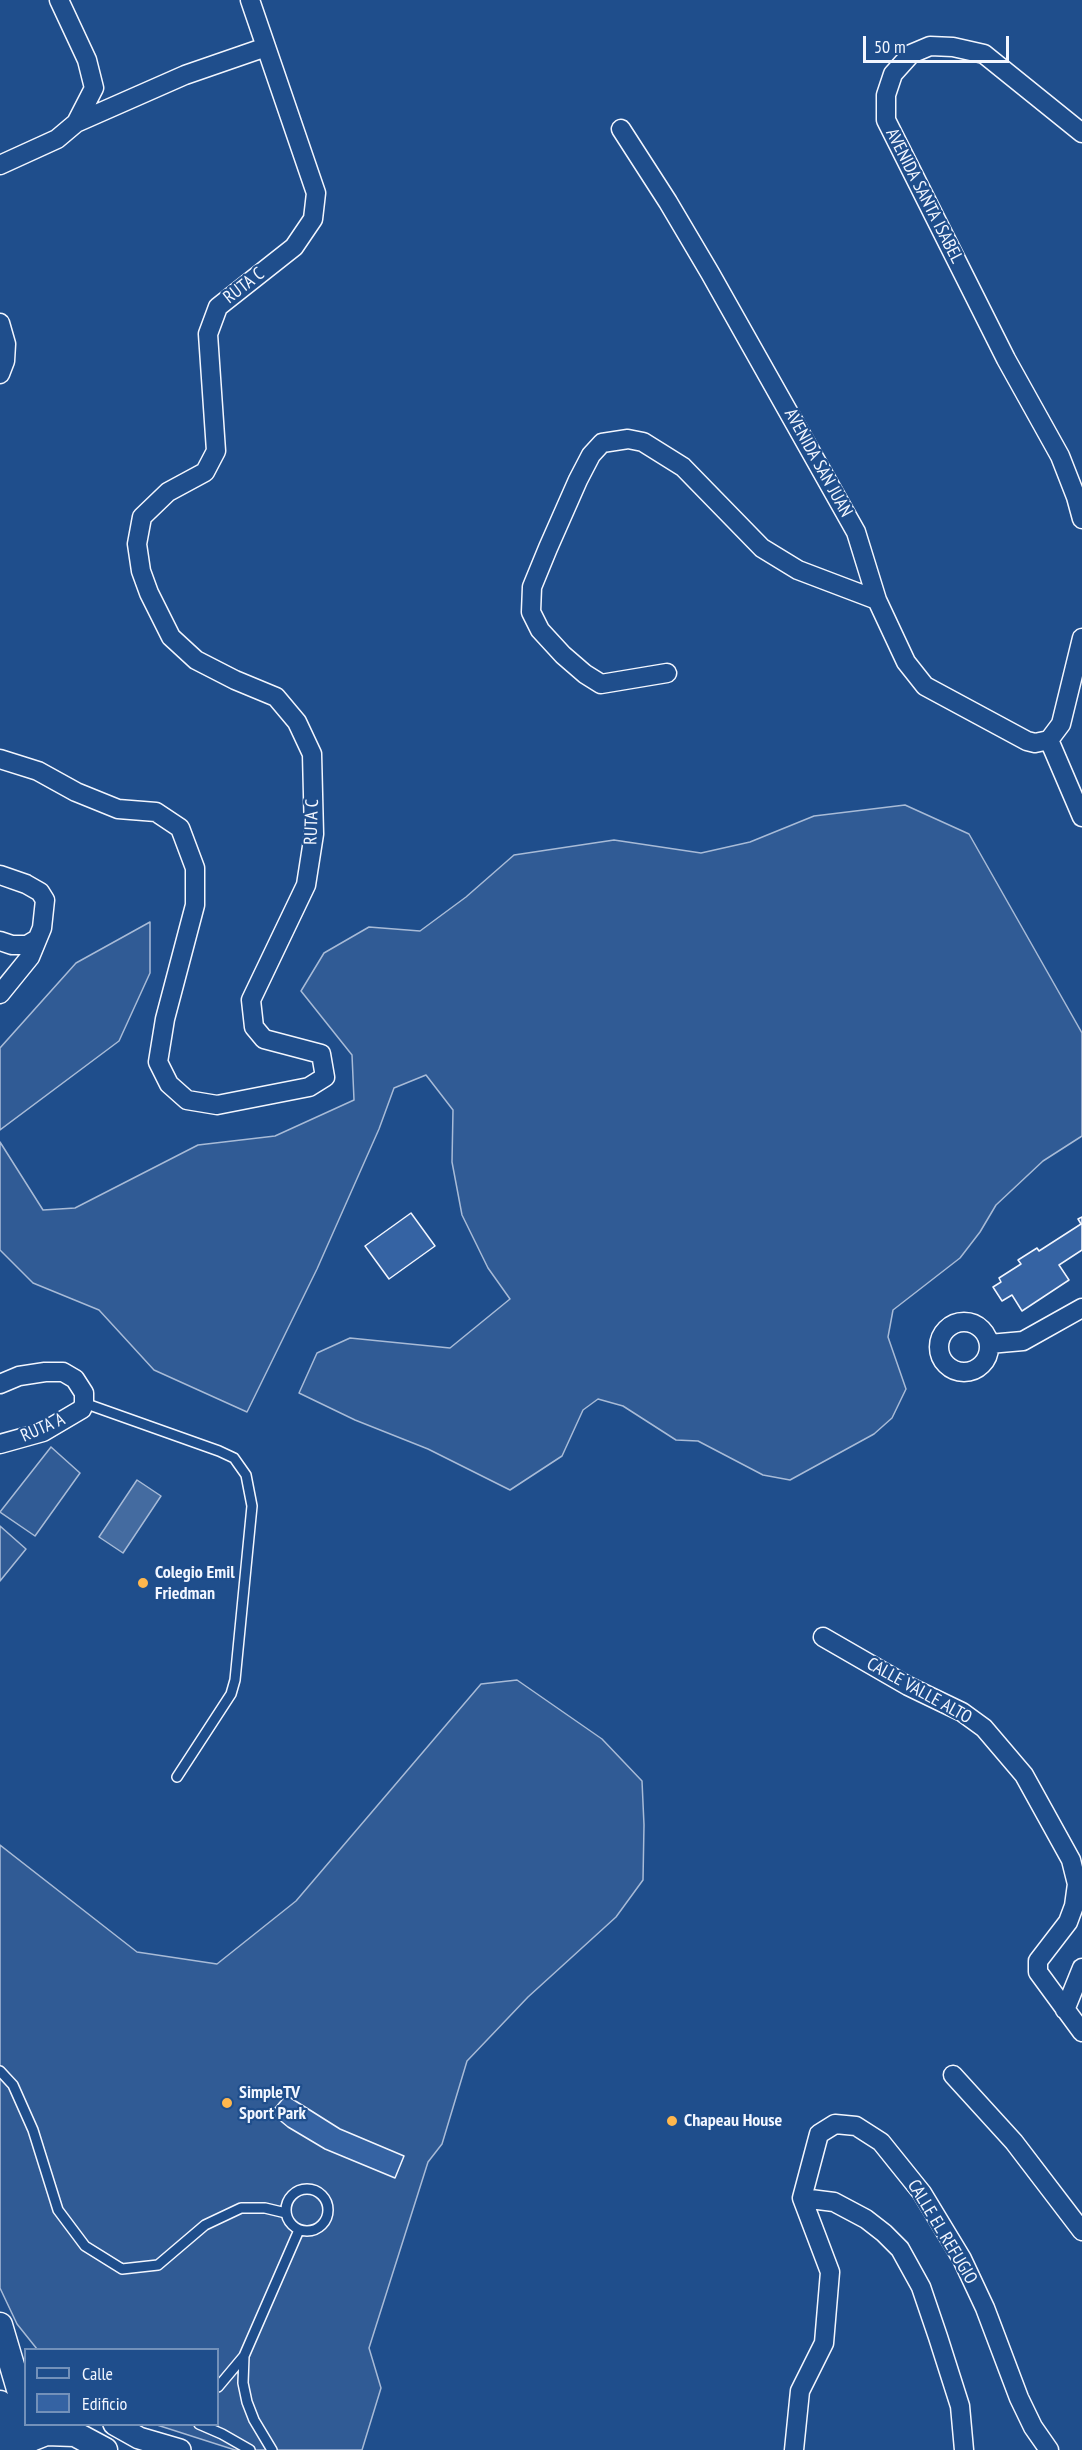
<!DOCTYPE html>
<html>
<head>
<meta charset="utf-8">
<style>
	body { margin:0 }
	#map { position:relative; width:1082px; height:2450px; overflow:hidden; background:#1f4e8c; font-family:"PT Sans Narrow",sans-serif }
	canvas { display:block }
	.legend { position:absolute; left:24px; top:2348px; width:195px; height:78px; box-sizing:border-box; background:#1f4e8c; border:2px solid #7391ba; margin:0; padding:8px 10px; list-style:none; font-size:18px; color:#f2f6ff }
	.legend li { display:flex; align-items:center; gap:12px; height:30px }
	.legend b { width:30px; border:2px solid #7391ba }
	.scale { position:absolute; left:863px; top:36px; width:146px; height:27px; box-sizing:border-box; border:3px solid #f2f6ff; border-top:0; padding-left:8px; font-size:18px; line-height:21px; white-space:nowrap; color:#f2f6ff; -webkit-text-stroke:4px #1f4e8c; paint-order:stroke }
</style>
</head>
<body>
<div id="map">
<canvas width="1082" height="2450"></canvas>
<ul class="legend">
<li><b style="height:8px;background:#1f4e8c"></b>Calle</li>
<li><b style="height:16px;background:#3563a3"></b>Edificio</li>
</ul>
<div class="scale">50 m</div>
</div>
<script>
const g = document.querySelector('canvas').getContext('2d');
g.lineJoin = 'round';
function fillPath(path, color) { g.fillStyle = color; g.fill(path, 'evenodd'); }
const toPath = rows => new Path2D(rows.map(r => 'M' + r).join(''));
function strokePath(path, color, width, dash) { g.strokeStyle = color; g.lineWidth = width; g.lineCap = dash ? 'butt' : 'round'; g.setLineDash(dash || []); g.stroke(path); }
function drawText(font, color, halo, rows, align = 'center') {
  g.font = font + ' "PT Sans Narrow",sans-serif'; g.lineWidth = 4.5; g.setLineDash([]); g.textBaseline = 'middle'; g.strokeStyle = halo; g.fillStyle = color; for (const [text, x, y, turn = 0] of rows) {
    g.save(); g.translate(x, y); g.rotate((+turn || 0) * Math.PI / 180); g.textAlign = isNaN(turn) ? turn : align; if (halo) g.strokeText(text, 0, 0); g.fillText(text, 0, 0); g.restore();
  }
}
const built = toPath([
	[905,805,969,834,1082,1033,1082,1136,1043,1161,996,1205,980,1232,960,1258,893,1310,888,1337,906,1389,892,1418,874,1434,790,1480,763,1475,698,1441,676,1440,623,1406,598,1399,583,1410,562,1456,510,1490,428,1449,355,1420,299,1393,317,1353,350,1338,450,1348,510,1299,488,1268,462,1215,452,1162,453,1110,426,1075,394,1088,379,1129,317,1269,247,1412,154,1370,99,1310,33,1283,0,1250,0,1142,43,1210,75,1208,198,1145,275,1136,354,1100,352,1055,301,991,324,953,369,927,420,931,466,897,514,855,614,840,701,853,750,842,814,816,905,805],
	[150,922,150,973,119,1041,0,1130,0,1048,76,963,150,922],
	[51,1447,80,1473,35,1536,0,1512,51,1447],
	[0,1526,26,1549,0,1581,0,1526],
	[517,1680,602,1739,642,1781,644,1825,643,1880,616,1917,528,1997,467,2061,442,2144,428,2162,369,2348,381,2388,362,2450,235,2450,157,2425,218,2424,218,2350,37,2349,17,2324,0,2288,0,1845,137,1952,217,1964,296,1901,481,1684,517,1680]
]);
fillPath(built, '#305b95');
strokePath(built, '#a8bbd7', 1.5);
const water = toPath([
	[137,1480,161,1496,123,1553,99,1537,137,1480]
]);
fillPath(water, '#446ba0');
strokePath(water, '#a8bbd7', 1.5);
const building = toPath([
	[411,1213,435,1246,389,1279,365,1246,411,1213],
	[1082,1217,1082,1250,1059,1265,1069,1280,1022,1311,1012,1295,1002,1301,993,1287,1001,1282,999,1278,1021,1264,1018,1260,1037,1248,1039,1251,1081,1224,1078,1219,1082,1217],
	[286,2095,340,2129,404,2156,395,2178,325,2149,288,2127,271,2113,286,2095]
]);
fillPath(building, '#3563a3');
strokePath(building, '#f2f6ff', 1.5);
const service = toPath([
	[84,1403,219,1451,234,1458,246,1475,252,1506,235,1680,231,1694,177,1777],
	[0,2071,13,2085,33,2130,58,2210,85,2246,122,2269,158,2265,205,2225,241,2208,265,2208,286,2213],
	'286 2210a21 21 0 1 1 42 0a21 21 0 1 1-42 0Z',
	[244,2356,243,2383,247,2402,254,2420,272,2450],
	[218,2387,244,2356,299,2230],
	[199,2424,222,2434,250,2450]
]);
const minor = toPath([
	[59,0,87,60,94,88,76,123],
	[621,129,668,202,710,273,856,532,877,600,906,662,925,686,1027,741,1035,743,1049,740],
	[1082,133,984,54,953,47,930,46,911,54,893,74,886,95,886,120,1006,359,1060,456,1076,497,1082,519],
	[0,165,57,139,76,123,185,75,266,47],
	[0,323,6,344,5,361,0,374],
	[667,673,601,684,585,674,563,655,540,630,531,612,532,587,548,548,578,480,591,455,602,443,628,439,643,442,683,467,762,548,798,570,877,600],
	[1049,740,1061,724,1082,638],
	[1049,740,1082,817],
	[0,759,38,771,76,792,118,809,156,812,180,828,195,868,195,905,165,1019,158,1062,169,1084,187,1100,217,1105,309,1087,325,1077,321,1054,264,1039,254,1027,251,1000,306,885,314,834,312,754,297,722,276,697,235,680,196,660,171,637,149,593,141,571,137,544,142,517,168,492,205,472,216,451,208,334,218,307,294,247,313,219,316,193,250,0],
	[0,875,26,884,40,892,45,900,42,928,30,957,0,994],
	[0,941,12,945,27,945,37,939],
	'939 1347a25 25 0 1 1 50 0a25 25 0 1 1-50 0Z',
	[989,1344,1023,1341,1082,1308],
	[0,1384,19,1376,45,1372,63,1372,75,1379,84,1393,84,1403,82,1409,43,1432,0,1444],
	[823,1637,908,1686,962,1712,984,1728,1024,1775,1071,1860,1077,1884,1074,1906,1068,1922,1038,1961,1038,1972,1082,2032],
	[1065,2010,1082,1968],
	[953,2075,1014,2142,1082,2231],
	[802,2198,834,2202,866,2219,884,2233,900,2249,921,2287,938,2337,960,2406,964,2450],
	[794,2450,800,2391,824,2343,830,2272,802,2198,819,2134,835,2124,856,2126,881,2142,922,2193,962,2259,985,2308,1019,2398,1033,2427,1049,2450]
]);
const tertiary = toPath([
	[114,2424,139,2438,180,2450]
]);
const secondary = toPath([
	[0,2325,21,2396,21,2419,8,2450],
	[0,2403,2,2450],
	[63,2425,75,2434,105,2450],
	[17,2450,31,2439,46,2433,75,2434]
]);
strokePath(service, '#f2f6ff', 12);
strokePath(minor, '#f2f6ff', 21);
strokePath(tertiary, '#f2f6ff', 24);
strokePath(secondary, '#f2f6ff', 27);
strokePath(service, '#1f4e8c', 9);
strokePath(minor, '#1f4e8c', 18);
strokePath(tertiary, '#1f4e8c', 21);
strokePath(secondary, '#1f4e8c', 24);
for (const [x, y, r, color] of [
	[143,1583,6,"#ffb74d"],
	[227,2103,6,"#ffb74d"],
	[672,2121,6,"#ffb74d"]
]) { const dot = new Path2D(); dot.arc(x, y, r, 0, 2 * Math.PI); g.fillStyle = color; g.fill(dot); strokePath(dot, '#1f4e8c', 2); }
drawText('18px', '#f2f6ff', '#1f4e8c', [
	["AVENIDA SANTA ISABEL",924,196,63],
	["RUTA C",244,286,-38],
	["AVENIDA SAN JUAN",818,463,61],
	["RUTA C",312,822,-88],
	["RUTA A",43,1428,-24],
	["CALLE VALLE ALTO",919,1691,29],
	["CALLE EL REFUGIO",942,2232,59]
]);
drawText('bold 18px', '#f2f6ff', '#1f4e8c', [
	["Colegio Emil",155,1573],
	["Friedman",155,1594],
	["SimpleTV",239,2093],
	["Sport Park",239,2114],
	["Chapeau House",684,2121]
], 'left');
</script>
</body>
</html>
